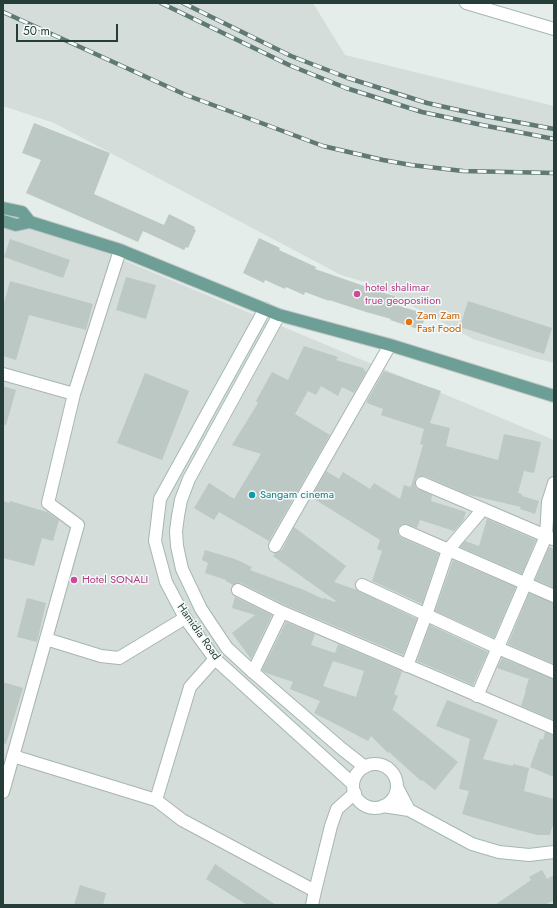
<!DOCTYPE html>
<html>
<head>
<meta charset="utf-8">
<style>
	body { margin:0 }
	#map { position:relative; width:557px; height:908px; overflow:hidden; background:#e5edea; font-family:Jost,sans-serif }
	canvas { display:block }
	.frame { position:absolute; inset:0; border:4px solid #263e39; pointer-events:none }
	.scale { position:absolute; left:16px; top:24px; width:102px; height:18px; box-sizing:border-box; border:2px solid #263e39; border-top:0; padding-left:5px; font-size:12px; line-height:14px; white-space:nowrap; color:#263e39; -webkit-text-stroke:3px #f6faf8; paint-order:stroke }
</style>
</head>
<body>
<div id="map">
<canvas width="557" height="908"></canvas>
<div class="frame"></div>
<div class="scale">50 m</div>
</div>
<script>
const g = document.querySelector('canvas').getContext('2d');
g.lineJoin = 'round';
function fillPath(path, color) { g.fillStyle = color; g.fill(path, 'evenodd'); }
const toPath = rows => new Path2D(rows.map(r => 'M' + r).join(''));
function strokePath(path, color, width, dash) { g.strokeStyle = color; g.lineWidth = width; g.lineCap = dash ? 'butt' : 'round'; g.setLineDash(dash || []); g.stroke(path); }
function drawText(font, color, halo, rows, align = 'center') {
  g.font = font + ' Jost,sans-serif'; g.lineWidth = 3; g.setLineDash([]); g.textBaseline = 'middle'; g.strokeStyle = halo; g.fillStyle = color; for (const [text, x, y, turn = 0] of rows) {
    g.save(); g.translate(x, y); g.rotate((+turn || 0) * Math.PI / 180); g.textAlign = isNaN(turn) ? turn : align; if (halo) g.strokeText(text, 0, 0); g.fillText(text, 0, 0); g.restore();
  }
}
fillPath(toPath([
	[3,3,313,3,345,55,554,106,554,363,538,359,473,339,414,307,378,286,341,275,54,123,3,106],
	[3,210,554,440,554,905,3,905]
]), '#d4ddd9');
fillPath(toPath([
	[34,123,110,153,94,194,164,225,169,214,195,227,194,229,196,230,188,248,186,247,184,250,143,231,138,242,26,193,41,160,22,153],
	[259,238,280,248,279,250,316,267,315,269,370,288,370,289,395,296,393,304,426,314,421,330,390,320,391,319,366,312,329,300,329,301,305,292,304,295,286,287,285,289,265,280,264,283,243,273],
	[10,239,70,260,63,278,4,257],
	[126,277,156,285,146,319,116,310],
	[10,281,93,304,86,330,29,315,16,360,3,356,3,306],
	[468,301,552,328,544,354,460,327],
	[304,346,338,357,336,360,363,368,366,372,354,393,342,387,338,396,321,386,316,395,308,391,295,414,330,435,269,541,219,512,214,520,194,508,209,483,234,499,261,454,232,445,258,403,256,401,272,372,288,380],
	[384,371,441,391,430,423,450,428,446,446,498,460,504,434,541,442,534,473,524,471,518,493,522,494,522,496,539,501,535,514,520,509,521,507,466,494,425,476,421,476,417,477,415,480,415,484,416,488,432,495,431,501,466,512,463,521,454,531,420,520,417,528,405,524,401,525,398,528,398,532,399,536,402,538,439,554,422,604,372,581,382,551,377,549,380,540,311,497,326,471,339,479,343,472,370,489,374,483,400,499,404,485,411,487,423,445,420,444,424,429,381,415,383,409,367,403,367,401],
	[145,373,189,391,162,460,117,443],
	[3,386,16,390,6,425,3,424],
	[3,501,9,503,10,501,47,512,59,520,53,541,42,538,34,566,3,558],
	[487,519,536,540,522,574,460,547,465,541,479,546],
	[294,527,346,566,334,582,357,590,417,619,403,655,285,605,241,583,237,583,233,585,226,581,226,580,205,573,208,563,202,560,205,550,235,559,252,567,250,570,304,590,323,599,324,598,335,602,336,601,273,556,275,553,279,552,282,550],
	[549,547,554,549,554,588,535,580],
	[453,560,516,587,494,638,435,611],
	[529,593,554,603,554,664,508,644],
	[235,597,272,615,251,659,232,633,255,615,232,608],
	[27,598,46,603,37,642,17,637],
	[286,622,315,634,311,645,335,653,338,644,402,671,394,694,398,696,393,709,392,709,458,762,435,790,422,780,421,781,389,752,388,753,371,736,368,741,314,713,320,701,290,689,293,682,266,673,262,670],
	[333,661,364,671,356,697,323,686],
	[430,625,488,652,473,685,417,661],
	[502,658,554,679,554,720,521,706,526,690,525,690,529,679,497,668],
	[3,682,23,688,6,744,3,743],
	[447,700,498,720,483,759,513,766,513,764,529,768,524,791,554,799,554,821,550,835,537,835,500,825,462,814,469,791,459,789,470,739,436,726],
	[545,732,554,735,554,777,530,767,540,739,543,740],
	[215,864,276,905,247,905,206,879],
	[542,870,547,879,554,875,554,900,545,905,495,905,531,880,529,877],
	[80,885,106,893,103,905,74,905]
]), '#bbc8c4');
const street = toPath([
	[466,3,554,29],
	[3,374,74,394],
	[422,483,553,539],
	[405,531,554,596],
	[275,546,390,345],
	[362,585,498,648,554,672],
	[238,590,282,612,554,728],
	[46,639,101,656,119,658,185,618],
	[407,666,426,615,448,550,483,509],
	[253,672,282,612],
	[477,696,546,536,548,502,554,483],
	[13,756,156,800,182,820,315,891],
	[3,792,78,525,48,503,74,394,120,250],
	[156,800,190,687,215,659],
	[312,905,315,891,331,826,337,809,355,793]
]);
const secondary = toPath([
	[265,309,160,499,155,541,166,582,185,618,215,659,353,784],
	[279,315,189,479,181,500,178,516,176,531,177,546,182,569,201,609,227,648,253,672,342,749,365,767],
	'353 786a22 22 0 1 1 44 0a22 22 0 1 1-44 0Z',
	[383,806,409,810,397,787],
	[409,810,472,844,499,852,529,855,554,852]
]);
const primary = toPath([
	[3,208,22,212,30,222,120,250,279,315,390,345,554,396],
	[3,221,16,225,30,222]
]);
strokePath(street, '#a8b5b1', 14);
strokePath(secondary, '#a4b8b3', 14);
strokePath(primary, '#c2c9c8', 14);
strokePath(street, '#fff', 12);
strokePath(secondary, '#fff', 12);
strokePath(primary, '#6d9f96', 12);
const rail = toPath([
	[161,3,289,65,346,88,422,112,482,125,554,139],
	[183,3,291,56,348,78,427,103,485,116,554,129],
	[3,12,186,95,323,146,383,160,411,165,463,171,554,173]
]);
strokePath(rail, '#607974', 4.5);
strokePath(rail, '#f6faf8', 3, [9]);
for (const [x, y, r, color] of [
	[357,294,4,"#d1479c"],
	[409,322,4,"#e8710a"],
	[252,495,4,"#0f9aa8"],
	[74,580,4,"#d1479c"]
]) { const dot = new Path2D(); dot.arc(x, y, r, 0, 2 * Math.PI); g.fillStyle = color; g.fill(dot); strokePath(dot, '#f6faf8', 1.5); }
drawText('11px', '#b23c85', '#f6faf8', [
	["hotel shalimar",365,288],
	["true geoposition",365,301],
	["Hotel SONALI",82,580]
], 'left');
drawText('11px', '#c56008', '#f6faf8', [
	["Zam Zam",417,316],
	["Fast Food",417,329]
], 'left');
drawText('11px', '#0d838f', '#f6faf8', [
	["Sangam cinema",260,495]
], 'left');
drawText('11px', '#263e39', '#f6faf8', [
	["Hamidia Road",198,632,55]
]);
</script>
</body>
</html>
